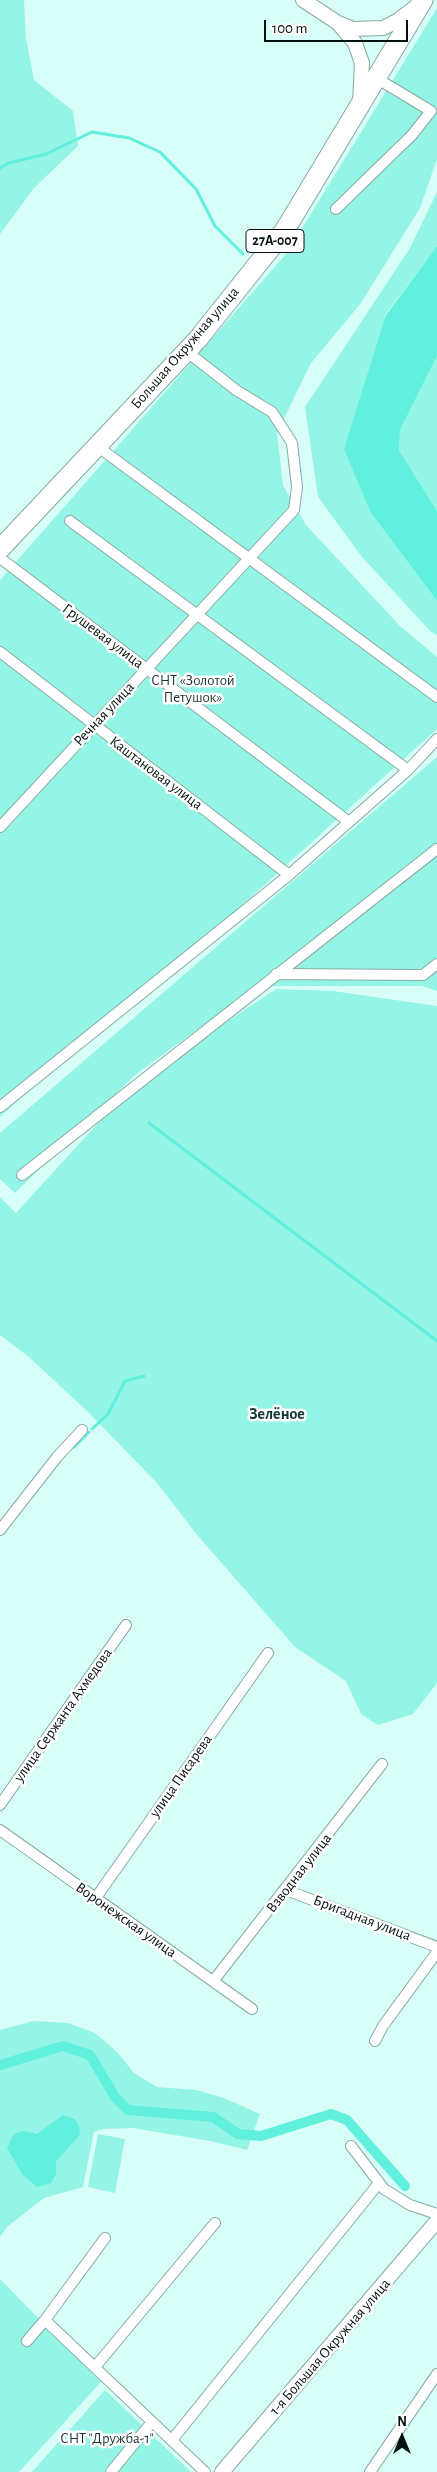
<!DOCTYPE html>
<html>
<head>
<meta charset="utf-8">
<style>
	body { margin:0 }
	#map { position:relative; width:437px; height:2472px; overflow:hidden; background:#d8fef8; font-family:"Alegreya Sans",sans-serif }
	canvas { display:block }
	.north { position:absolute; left:377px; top:2412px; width:50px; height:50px; -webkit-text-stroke:4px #fff; paint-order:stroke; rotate:0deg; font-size:14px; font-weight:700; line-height:20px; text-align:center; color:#04110f }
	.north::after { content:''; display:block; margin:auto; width:18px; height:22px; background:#04110f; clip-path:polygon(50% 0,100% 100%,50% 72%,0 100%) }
	.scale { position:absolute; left:264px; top:20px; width:144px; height:22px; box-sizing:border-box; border:2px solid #04110f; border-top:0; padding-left:6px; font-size:15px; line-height:18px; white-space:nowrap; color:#04110f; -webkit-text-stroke:4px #fff; paint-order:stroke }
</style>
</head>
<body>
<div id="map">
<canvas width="437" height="2472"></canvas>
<div class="north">N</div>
<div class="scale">100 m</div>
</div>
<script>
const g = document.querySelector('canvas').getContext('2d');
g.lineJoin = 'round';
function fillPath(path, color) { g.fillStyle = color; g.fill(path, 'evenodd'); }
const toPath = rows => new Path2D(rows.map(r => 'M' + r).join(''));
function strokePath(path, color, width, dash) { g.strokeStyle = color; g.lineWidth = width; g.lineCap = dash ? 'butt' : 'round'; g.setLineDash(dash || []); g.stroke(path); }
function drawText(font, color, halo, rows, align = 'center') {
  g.font = font + ' "Alegreya Sans",sans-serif'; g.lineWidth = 5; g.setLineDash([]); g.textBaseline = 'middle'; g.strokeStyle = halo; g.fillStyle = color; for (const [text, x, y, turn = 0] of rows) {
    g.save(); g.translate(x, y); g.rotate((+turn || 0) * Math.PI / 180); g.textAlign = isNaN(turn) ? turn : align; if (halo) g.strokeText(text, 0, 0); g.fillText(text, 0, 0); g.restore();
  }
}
fillPath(toPath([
	[0,0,24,0,26,39,34,80,73,111,78,146,34,188,0,234],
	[437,8,437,159,420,208,361,303,311,363,277,433,283,485,306,525,400,626,437,657,437,729,168,972,110,1017,0,1117,0,580,287,253],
	[437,192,437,246,385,315,371,513,437,601,437,635,431,632,362,557,318,497,305,407,410,248],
	[437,356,437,511,399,450,400,430],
	[437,757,437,991,422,986,257,986,135,1075,15,1193,0,1179,0,1133],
	[276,989,333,991,437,1006,437,1683,413,1714,378,1725,361,1714,346,1681,295,1647,198,1536,157,1483,88,1412,29,1357,0,1335,0,1197,16,1213,99,1122,136,1087,192,1045],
	[33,2021,68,2023,95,2033,117,2052,134,2073,157,2087,196,2090,224,2098,260,2114,247,2150,210,2141,133,2128,103,2129,94,2132,83,2187,44,2198,7,2227,0,2237,0,2030],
	[98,2134,125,2139,115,2193,88,2187],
	[0,2279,101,2382,19,2472,0,2472],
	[105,2390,191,2472,32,2472]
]), '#94f4e6');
fillPath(toPath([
	[437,246,437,356,400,430,399,450,437,511,437,601,371,513,344,449,386,315],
	[63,2115,75,2119,79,2126,80,2135,56,2161,56,2174,51,2183,37,2187,22,2174,7,2148,14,2134,24,2131,37,2134]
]), '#61efde');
strokePath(toPath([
	[0,168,9,163,46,154,92,132,129,138,160,152,196,189,215,226,243,254],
	[149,1123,437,1341],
	[92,1429,108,1414,125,1381,144,1376],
	[74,1447,89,1432]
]), '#61efde', 3);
strokePath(toPath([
	[0,2065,63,2046,90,2055,115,2097,128,2110,213,2117,238,2134,261,2136,331,2114,347,2120,405,2186]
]), '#61efde', 10);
const street = toPath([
	[336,209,412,135,431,111,376,78],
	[105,452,437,697],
	[70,521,408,770],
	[0,558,349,822],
	[0,652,289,875],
	[0,827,294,510,297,487,292,443,272,412,236,390,186,351],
	[276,974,423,975,437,964],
	[0,1107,289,875,408,770,437,739],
	[22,1175,437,849],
	[0,1530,57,1457,82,1430],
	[0,1805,126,1625],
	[0,1830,252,2009],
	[286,1890,437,1947],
	[95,1899,268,1653],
	[214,1980,382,1764],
	[375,2041,383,2026,437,1952],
	[351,2146,384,2189,410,2205,437,2214],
	[45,2320,105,2238],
	[27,2341,45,2320,205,2472],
	[95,2367,215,2223],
	[172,2440,379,2183],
	[111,2472,152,2422],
	[370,2472,437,2374]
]);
const secondary = toPath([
	[303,0,338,23,355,43,362,63,360,102],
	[338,23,353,29,383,28,397,21,414,8],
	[222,2472,437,2221]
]);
const highway = toPath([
	[0,549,198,339,285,230,423,0]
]);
strokePath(street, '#86aaa4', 12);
strokePath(secondary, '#86aaa4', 16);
strokePath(highway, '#86aaa4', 21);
strokePath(street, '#fff', 10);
strokePath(secondary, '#fff', 14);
strokePath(highway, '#fff', 19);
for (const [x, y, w] of [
	[275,241,58]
]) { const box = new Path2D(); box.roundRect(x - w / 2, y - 11.5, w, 23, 4); g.fillStyle = '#fff'; g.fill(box); strokePath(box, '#04110f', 1); }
drawText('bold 14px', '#04110f', null, [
	["27А-007",275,241]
]);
drawText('15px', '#04110f', '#fff', [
	["Большая Окружная улица",185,348,-49],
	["Грушевая улица",103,636,37],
	["Речная улица",104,714,-47],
	["Каштановая улица",156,773,37],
	["улица Сержанта Ахмедова",63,1715,-55],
	["улица Писарева",181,1776,-55],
	["Взводная улица",299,1873,-52],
	["Бригадная улица",362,1918,21],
	["Воронежская улица",126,1920,35],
	["1-я Большая Окружная улица",330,2347,-49]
]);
drawText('15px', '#1f3734', '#fff', [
	["СНТ «Золотой",193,680],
	["Петушок»",193,697],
	["СНТ \"Дружба-1\"",107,2438]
]);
drawText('bold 16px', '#173733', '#fff', [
	["Зелёное",277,1414]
]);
</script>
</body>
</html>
